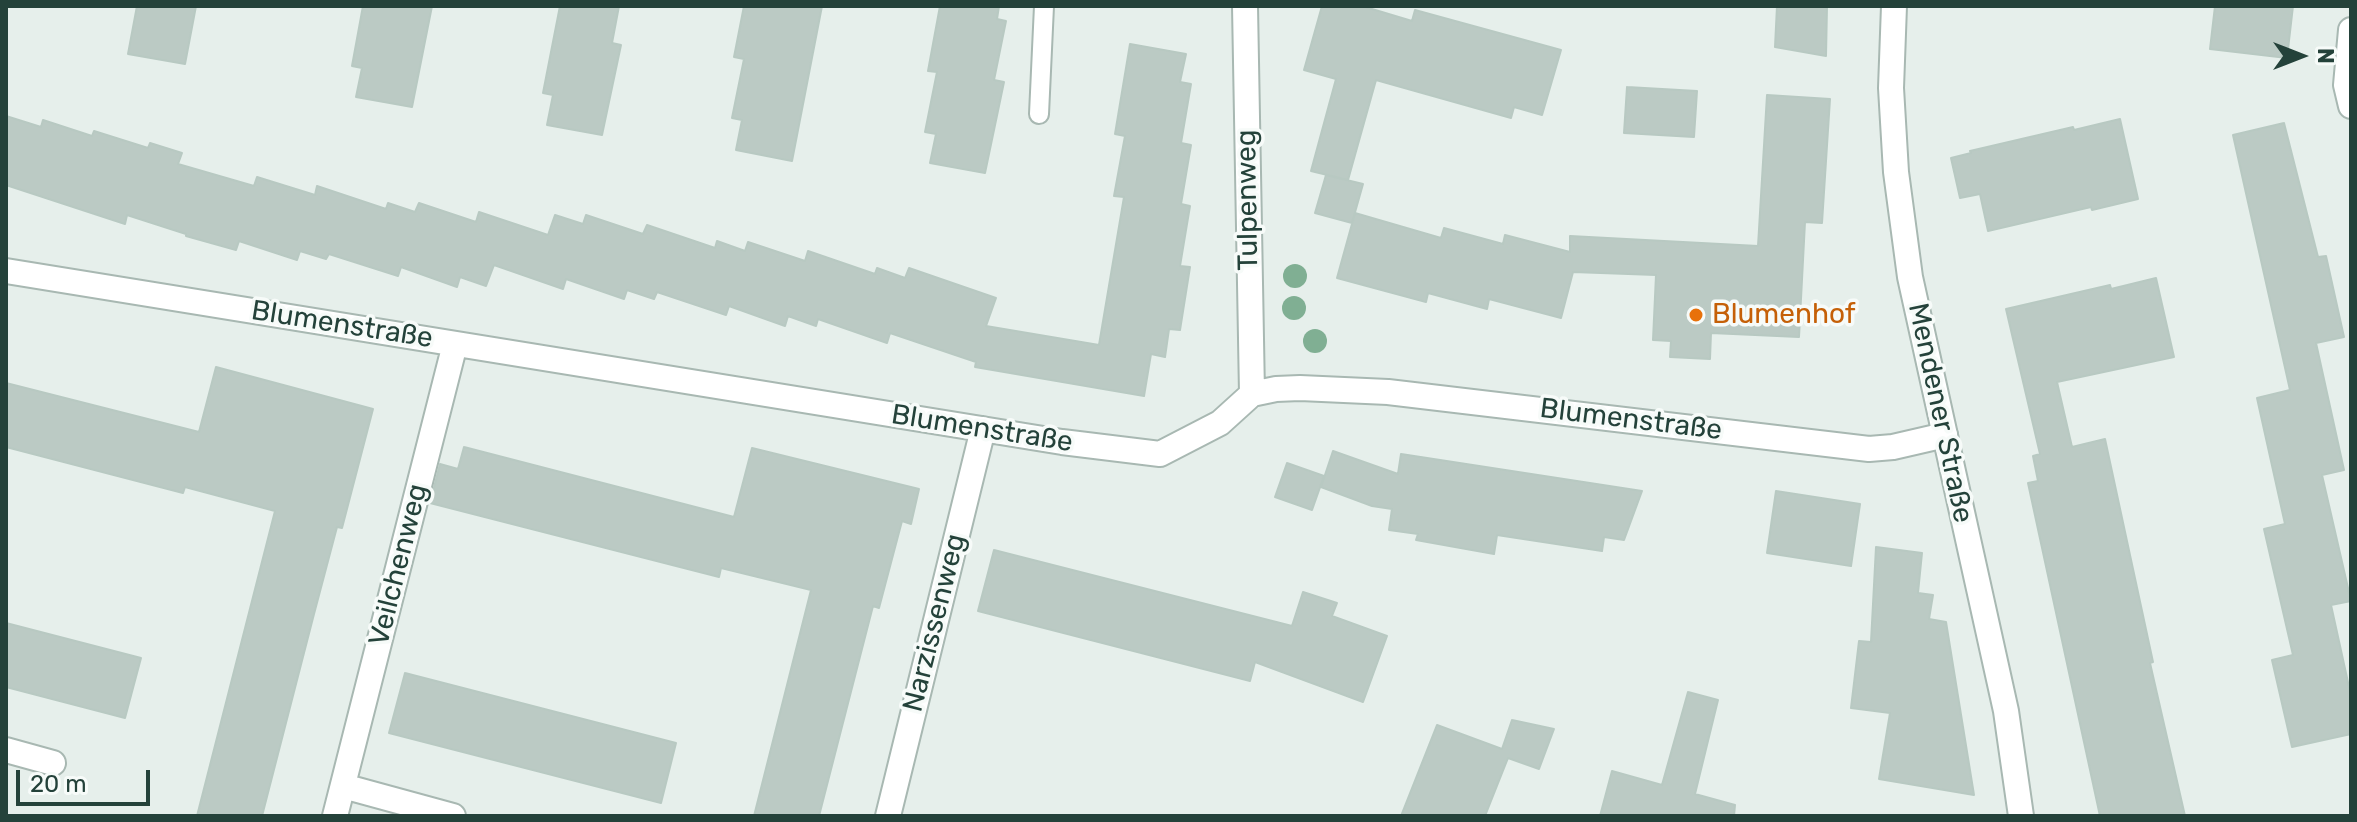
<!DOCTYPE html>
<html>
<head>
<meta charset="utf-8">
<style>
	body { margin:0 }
	#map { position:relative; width:2357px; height:822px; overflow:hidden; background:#e6efeb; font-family:Rubik,sans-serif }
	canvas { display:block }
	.frame { position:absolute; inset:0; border:8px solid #24423a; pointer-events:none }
	.north { position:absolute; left:2261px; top:16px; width:80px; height:80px; -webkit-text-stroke:6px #f7fbf9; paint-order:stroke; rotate:90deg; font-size:22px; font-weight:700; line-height:32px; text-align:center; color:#24423a }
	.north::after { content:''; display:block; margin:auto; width:28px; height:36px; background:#24423a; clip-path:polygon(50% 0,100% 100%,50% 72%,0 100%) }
	.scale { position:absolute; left:16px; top:770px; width:134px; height:36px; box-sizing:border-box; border:4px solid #24423a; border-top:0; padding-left:10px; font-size:24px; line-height:28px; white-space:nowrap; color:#24423a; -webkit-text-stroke:6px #f7fbf9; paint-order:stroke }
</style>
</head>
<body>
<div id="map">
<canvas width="2357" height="822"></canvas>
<div class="frame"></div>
<div class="north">N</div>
<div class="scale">20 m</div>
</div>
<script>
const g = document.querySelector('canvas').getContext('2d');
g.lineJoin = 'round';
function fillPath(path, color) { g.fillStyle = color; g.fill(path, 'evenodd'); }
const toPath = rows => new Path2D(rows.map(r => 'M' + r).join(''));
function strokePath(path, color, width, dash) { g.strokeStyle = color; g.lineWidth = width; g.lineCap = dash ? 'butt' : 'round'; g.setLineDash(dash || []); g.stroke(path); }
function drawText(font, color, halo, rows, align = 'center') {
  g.font = font + ' Rubik,sans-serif'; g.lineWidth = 7; g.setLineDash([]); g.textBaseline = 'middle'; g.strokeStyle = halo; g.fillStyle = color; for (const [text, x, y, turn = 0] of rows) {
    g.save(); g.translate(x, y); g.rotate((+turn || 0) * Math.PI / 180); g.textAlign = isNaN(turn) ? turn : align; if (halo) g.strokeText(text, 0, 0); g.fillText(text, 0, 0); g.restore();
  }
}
const building = toPath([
	[137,6,196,6,185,64,128,54,137,6],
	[363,6,432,6,412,107,356,97,362,68,352,66,363,6],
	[560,6,619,6,612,43,621,45,602,135,547,125,553,95,543,93,560,6],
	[744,6,822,6,792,161,736,150,742,120,732,118,744,59,734,57,744,6],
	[940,6,999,6,997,19,1006,21,994,80,1004,82,985,173,930,163,936,134,925,132,937,72,928,71,940,6],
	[1322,6,1362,6,1412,21,1415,10,1561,50,1542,115,1514,107,1511,118,1376,80,1348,180,1311,171,1336,79,1304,70,1322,6],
	[1777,6,1827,6,1826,56,1775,47,1777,6],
	[2215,6,2293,6,2287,58,2210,49,2215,6],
	[1130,44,1186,54,1180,82,1191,84,1181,143,1191,145,1181,204,1190,206,1180,266,1190,267,1180,330,1169,329,1165,357,1151,354,1144,396,975,367,976,362,890,333,887,343,818,319,816,326,788,316,785,326,729,306,726,315,657,292,654,299,627,290,624,299,566,279,563,289,494,265,486,286,460,277,457,287,401,267,398,276,329,254,326,259,300,251,297,260,239,241,236,250,186,236,186,234,127,215,125,224,6,185,6,116,41,127,43,120,92,136,94,131,148,148,150,143,182,153,178,164,254,186,257,177,315,195,317,186,386,209,388,203,415,212,419,203,476,222,479,212,548,235,555,215,583,224,586,215,643,234,647,225,715,248,717,241,745,251,748,242,805,261,808,251,875,274,877,268,905,278,909,268,996,298,986,326,1099,345,1124,197,1114,196,1125,136,1115,134,1130,44],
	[1627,87,1697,91,1694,137,1624,133,1627,87],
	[1767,95,1830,99,1822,223,1805,222,1799,337,1711,333,1710,359,1670,357,1671,341,1653,340,1656,275,1573,272,1561,318,1489,299,1487,309,1428,293,1426,302,1337,278,1355,213,1441,238,1444,228,1503,244,1505,235,1570,252,1570,236,1758,246,1767,95],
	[2120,119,2138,199,2092,210,2091,207,1988,231,1980,194,1960,198,1951,158,1971,153,1970,151,2073,127,2074,130,2120,119],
	[2284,123,2318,257,2326,256,2344,337,2316,343,2344,470,2322,475,2351,601,2331,605,2351,696,2351,734,2292,747,2272,660,2293,655,2264,529,2285,524,2257,398,2290,390,2233,135,2284,123],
	[1326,175,1363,184,1352,223,1315,213,1326,175],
	[2156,278,2174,357,2057,382,2072,447,2105,439,2153,662,2150,663,2185,816,2100,816,2028,483,2038,481,2033,456,2040,454,2006,309,2110,285,2111,289,2156,278],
	[216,367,373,409,342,528,337,527,314,614,262,816,197,816,275,511,185,487,183,493,6,447,6,383,199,432,216,367],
	[464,447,734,517,752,448,919,489,911,524,902,521,879,608,873,606,819,816,754,816,811,590,721,568,719,577,430,503,440,464,458,469,464,447],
	[1333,451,1398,474,1401,454,1642,491,1624,540,1604,537,1602,551,1497,535,1494,554,1416,540,1418,534,1389,530,1392,509,1372,506,1321,487,1333,451],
	[1287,463,1324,476,1312,510,1275,497,1287,463],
	[1776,491,1860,504,1851,566,1767,553,1776,491],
	[1876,547,1922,553,1918,593,1933,595,1929,619,1946,622,1974,795,1879,779,1890,713,1851,708,1859,641,1871,642,1876,547],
	[994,550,1292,626,1303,592,1337,603,1332,616,1387,636,1363,702,1255,662,1250,681,978,611,994,550],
	[6,623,141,658,125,718,6,687,6,623],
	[405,673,676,743,661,803,389,733,405,673],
	[1688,692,1718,700,1695,794,1735,805,1734,816,1600,816,1612,771,1662,785,1688,692],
	[1512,720,1554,729,1539,769,1508,758,1485,816,1401,816,1437,725,1502,749,1512,720]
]);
fillPath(building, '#bbcac4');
strokePath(building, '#b8c9c2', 2);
const service = toPath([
	[1039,114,1044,6]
]);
const minor = toPath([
	[1245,6,1252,394],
	[2351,30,2346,85,2351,106],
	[6,271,1062,442,1160,454,1220,423,1252,394,1276,389,1300,388,1388,392,1869,449,1893,447,1945,435],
	[6,750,53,763],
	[343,786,453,816],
	[335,816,455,344],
	[888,816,983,429]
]);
const tertiary = toPath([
	[1894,6,1891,88,1896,172,1910,277,2006,711,2021,816]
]);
strokePath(service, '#a8b8b2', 22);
strokePath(minor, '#a8b8b2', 28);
strokePath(tertiary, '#a8b8b2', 28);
strokePath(service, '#fff', 18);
strokePath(minor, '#fff', 24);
strokePath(tertiary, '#fff', 24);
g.fillStyle = '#80af93';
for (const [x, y] of [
	[1295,276],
	[1294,308],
	[1315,341]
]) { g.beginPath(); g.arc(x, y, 12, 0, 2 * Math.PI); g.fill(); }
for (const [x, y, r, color] of [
	[1696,315,8,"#e8710a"]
]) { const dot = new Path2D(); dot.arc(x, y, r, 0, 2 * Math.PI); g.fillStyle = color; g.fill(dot); strokePath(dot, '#f7fbf9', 3); }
drawText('28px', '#24423a', '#f7fbf9', [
	["Tulpenweg",1248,200,-91],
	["Blumenstraße",342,325,9],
	["Mendener Straße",1940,413,78],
	["Blumenstraße",1631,420,7],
	["Blumenstraße",982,429,9],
	["Veilchenweg",399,565,-76],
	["Narzissenweg",935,623,-76]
]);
drawText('28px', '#c56008', '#f7fbf9', [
	["Blumenhof",1712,315]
], 'left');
</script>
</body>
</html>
